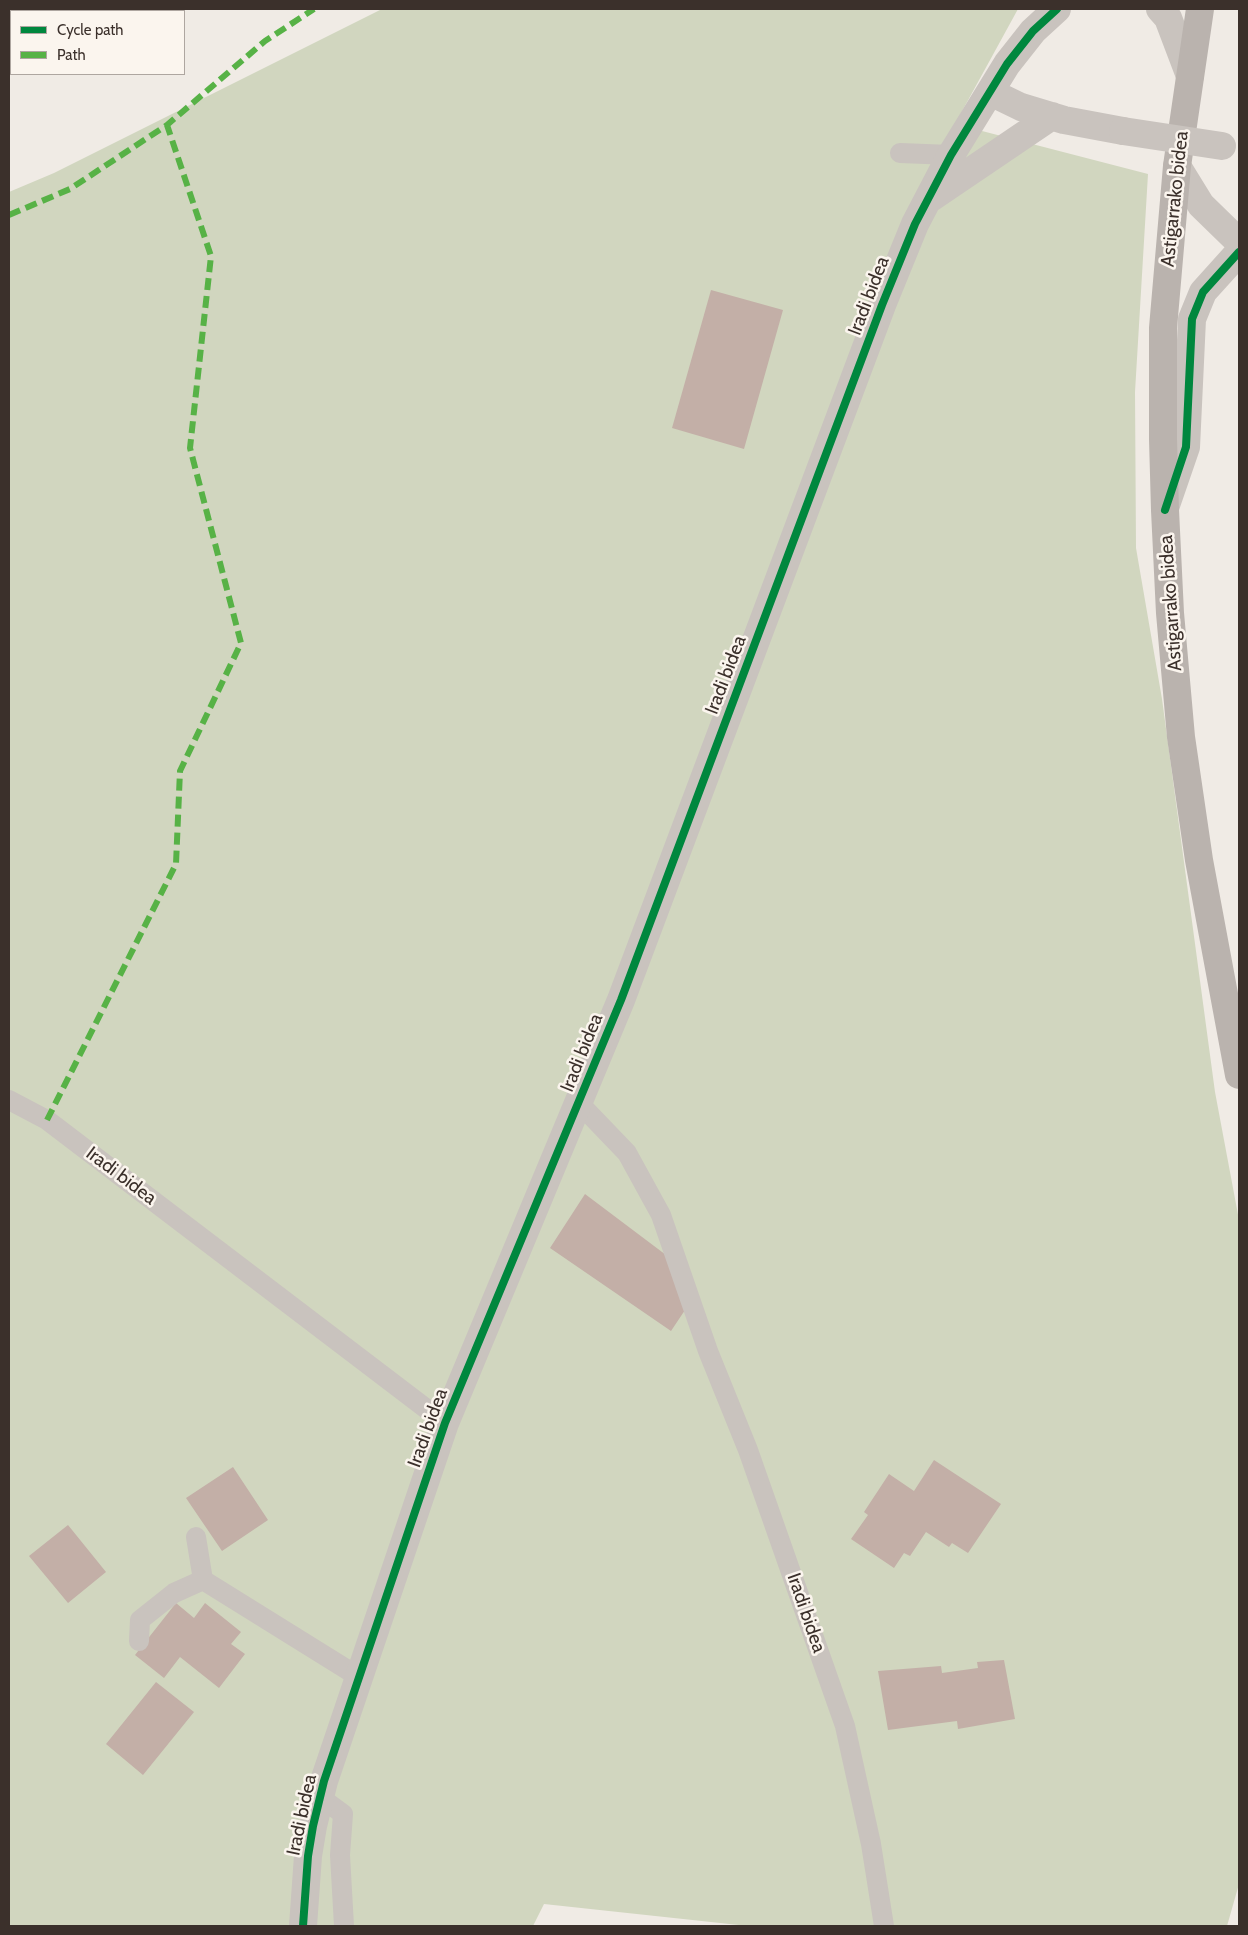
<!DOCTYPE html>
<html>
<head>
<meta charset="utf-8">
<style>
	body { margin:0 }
	#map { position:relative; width:1248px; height:1935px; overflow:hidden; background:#f0ebe5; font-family:Cabin,sans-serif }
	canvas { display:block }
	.frame { position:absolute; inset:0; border:10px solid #3b302b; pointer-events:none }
	.legend { position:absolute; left:10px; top:10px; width:175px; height:65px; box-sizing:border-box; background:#fbf5ee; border:1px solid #aea6a0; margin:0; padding:6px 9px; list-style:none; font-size:15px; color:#3b302b }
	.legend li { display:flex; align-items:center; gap:10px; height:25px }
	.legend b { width:25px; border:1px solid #aea6a0 }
</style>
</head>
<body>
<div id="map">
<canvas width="1248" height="1935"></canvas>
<div class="frame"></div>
<ul class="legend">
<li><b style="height:6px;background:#00873e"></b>Cycle path</li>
<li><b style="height:6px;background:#57b246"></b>Path</li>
</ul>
</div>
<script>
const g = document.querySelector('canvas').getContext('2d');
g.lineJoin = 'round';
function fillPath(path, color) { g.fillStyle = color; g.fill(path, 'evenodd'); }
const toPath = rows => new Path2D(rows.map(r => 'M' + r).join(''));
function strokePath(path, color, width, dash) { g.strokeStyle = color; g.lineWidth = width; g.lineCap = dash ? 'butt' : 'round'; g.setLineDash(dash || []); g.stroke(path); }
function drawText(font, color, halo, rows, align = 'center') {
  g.font = font + ' Cabin,sans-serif'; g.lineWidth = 5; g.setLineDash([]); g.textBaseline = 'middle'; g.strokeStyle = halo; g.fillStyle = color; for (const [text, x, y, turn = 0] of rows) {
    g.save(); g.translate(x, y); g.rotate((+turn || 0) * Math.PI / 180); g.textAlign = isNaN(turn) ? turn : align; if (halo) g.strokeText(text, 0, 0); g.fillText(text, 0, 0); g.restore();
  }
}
fillPath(toPath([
	[382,9,1018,9,955,124,1148,174,1135,392,1136,548,1162,699,1215,1092,1239,1220,1239,1884,1227,1926,748,1926,544,1904,533,1926,9,1926,9,192,54,173]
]), '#d1d6bf');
fillPath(toPath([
	[711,290,783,310,744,449,672,428],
	[585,1194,666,1255,685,1310,671,1331,550,1248],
	[934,1460,1001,1504,968,1553,952,1543,949,1547,926,1532,910,1556,904,1553,894,1568,851,1539,868,1515,864,1512,889,1474,914,1491],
	[233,1467,268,1520,222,1551,186,1498],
	[68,1525,106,1572,68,1603,29,1556],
	[176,1603,194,1618,205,1603,241,1632,231,1644,245,1654,219,1688,180,1657,164,1678,135,1655],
	[1004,1660,1015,1719,958,1729,957,1721,888,1730,878,1671,941,1666,942,1673,978,1668,977,1662],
	[156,1682,194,1712,143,1775,106,1744]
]), '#c3afa7');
strokePath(toPath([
	[900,153,951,155],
	[9,1100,47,1120,445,1423],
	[579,1103,627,1153,661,1215,708,1351,748,1450,845,1726,871,1844,884,1926],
	[196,1537,203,1580],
	[139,1641,140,1620,174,1593,203,1580,359,1677],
	[320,1797,343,1814,340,1855,344,1926]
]), '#c9c3be', 20);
strokePath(toPath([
	[1160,9,1168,18,1190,76],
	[990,92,1021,107,1064,120,1123,131],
	[1177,166,1201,205,1239,242],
	[931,198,1052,116],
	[1165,508,1186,447,1192,319,1203,292,1239,252],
	[303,1926,308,1856,313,1826,324,1781,445,1423,621,1000,882,305,915,224,951,155,1007,64,1033,31,1057,9]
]), '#c9c3be', 28);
strokePath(toPath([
	[1200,9,1177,166,1163,328,1163,439,1165,510,1170,613,1181,737,1199,860,1239,1075]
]), '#bab3ae', 28);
strokePath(toPath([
	[1123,131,1222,146]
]), '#c9c3be', 28);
strokePath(toPath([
	[9,215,70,189,167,125,265,41,314,9],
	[47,1120,176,864,180,771,241,643,190,448,211,256,167,125]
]), '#57b246', 6, [12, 6]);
strokePath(toPath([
	[1165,510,1186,447,1192,319,1203,292,1239,252],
	[303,1926,308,1856,313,1826,324,1781,445,1423,621,1000,882,305,915,224,951,155,1007,64,1033,31,1057,9]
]), '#00873e', 8);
drawText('19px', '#3b302b', '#fbf5ee', [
	["Astigarrako bidea",1175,199,-84],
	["Iradi bidea",869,296,-69],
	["Astigarrako bidea",1171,603,-94],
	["Iradi bidea",726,675,-69],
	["Iradi bidea",582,1053,-68],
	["Iradi bidea",121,1176,37],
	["Iradi bidea",428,1428,-70],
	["Iradi bidea",806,1613,71],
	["Iradi bidea",302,1815,-78]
]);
</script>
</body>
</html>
